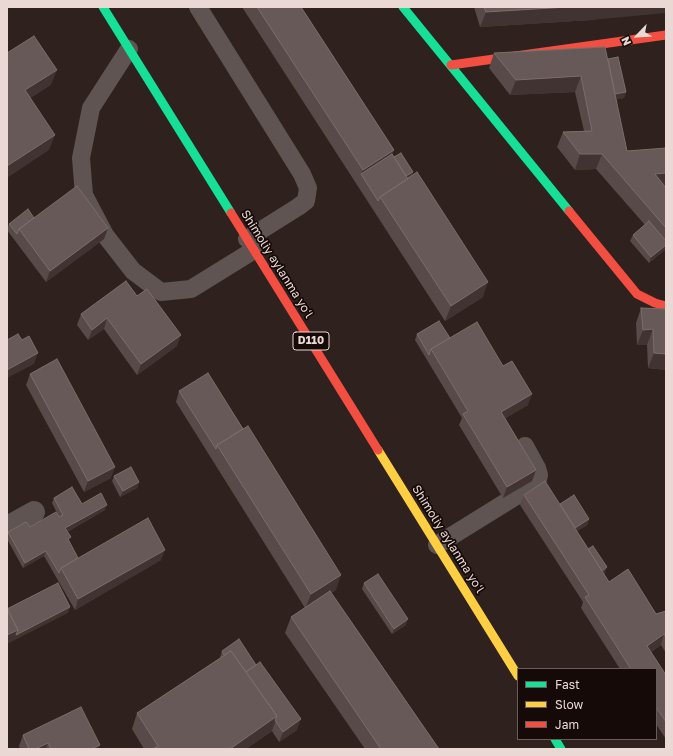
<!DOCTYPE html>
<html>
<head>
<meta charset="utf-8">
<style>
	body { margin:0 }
	#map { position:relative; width:673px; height:756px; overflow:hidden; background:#2e211e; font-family:"Golos Text",sans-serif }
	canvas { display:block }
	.frame { position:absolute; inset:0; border:8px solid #e9d8d4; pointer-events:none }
	.legend { position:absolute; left:517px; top:668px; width:140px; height:72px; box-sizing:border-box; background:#150a08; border:1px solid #6a5c5a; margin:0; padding:5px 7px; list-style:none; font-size:12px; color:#e9d8d4 }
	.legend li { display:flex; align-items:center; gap:8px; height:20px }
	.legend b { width:20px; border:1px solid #6a5c5a }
	.north { position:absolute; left:617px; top:16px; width:40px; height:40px; -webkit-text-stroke:3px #150a08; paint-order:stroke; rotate:245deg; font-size:11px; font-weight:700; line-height:16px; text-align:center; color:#e9d8d4 }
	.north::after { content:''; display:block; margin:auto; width:14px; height:18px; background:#e9d8d4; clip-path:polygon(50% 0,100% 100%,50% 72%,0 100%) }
</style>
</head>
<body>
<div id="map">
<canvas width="673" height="756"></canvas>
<div class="frame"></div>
<ul class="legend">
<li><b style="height:5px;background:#16e098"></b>Fast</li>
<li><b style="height:5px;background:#ffcf43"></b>Slow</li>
<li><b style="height:5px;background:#f24e42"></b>Jam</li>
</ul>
<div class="north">N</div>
</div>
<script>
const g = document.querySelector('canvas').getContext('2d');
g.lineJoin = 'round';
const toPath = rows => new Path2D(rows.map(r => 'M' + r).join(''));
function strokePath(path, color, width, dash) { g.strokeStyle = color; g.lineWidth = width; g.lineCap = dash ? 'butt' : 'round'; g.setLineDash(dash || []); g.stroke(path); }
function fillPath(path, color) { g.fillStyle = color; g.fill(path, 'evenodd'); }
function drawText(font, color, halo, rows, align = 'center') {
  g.font = font + ' "Golos Text",sans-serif'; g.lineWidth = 3.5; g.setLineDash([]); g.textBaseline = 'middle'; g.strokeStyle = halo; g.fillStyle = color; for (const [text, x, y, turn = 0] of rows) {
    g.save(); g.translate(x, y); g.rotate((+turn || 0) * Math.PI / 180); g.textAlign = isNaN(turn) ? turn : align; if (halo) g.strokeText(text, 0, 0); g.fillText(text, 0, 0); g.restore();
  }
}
strokePath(toPath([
	[198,7,302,174,308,188,306,201,298,207,247,239],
	[129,49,91,108,81,158,84,195,105,235,133,271,161,292,191,289,254,250],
	[437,545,537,483,539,475,537,468,525,446]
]), '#5f5452', 18);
strokePath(toPath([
	[7,527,34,512]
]), '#5f5452', 22);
strokePath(toPath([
	[103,7,231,213],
	[403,7,569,211],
	[555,739,561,749]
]), '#16e098', 9);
strokePath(toPath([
	[378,450,518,676]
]), '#ffcf43', 9);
strokePath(toPath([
	[451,65,666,35],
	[569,211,637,294,655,303,666,306],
	[231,213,378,450]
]), '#f24e42', 9);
fillPath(toPath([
	[242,7,301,7,394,150,392,154,394,157,413,172,411,176,483,297,445,321],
	[474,7,666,7,591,20,480,27],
	[494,53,608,59,626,92,624,98,616,99,627,151,666,188,666,249,649,263,630,241,633,235,645,225,596,169,575,170,557,147,563,132,584,131,575,92,510,95,489,68],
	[34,218,108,228,104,239,46,282,7,230,9,224],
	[137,296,177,346,137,375,104,329,88,340,77,325,81,314],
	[641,308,666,309,666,370,648,368,647,345,637,345,636,323],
	[417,334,450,338,503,366,528,405,505,418,536,470,532,481,503,498,459,425,462,418,415,340],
	[30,374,111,478,84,492,26,385],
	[179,391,336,590,331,593,439,749,365,749,285,633,291,617,305,608,176,402],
	[114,476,139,482,137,488,120,497,112,481],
	[524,495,589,519,587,525,577,531,605,573,604,574,609,582,656,614,666,611,666,653,661,645,651,652,666,675,666,739,656,724,656,669,620,669,581,608,583,602,520,505],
	[54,498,82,504,105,510,67,532,69,541,78,558,161,560,75,610,44,556,23,568,7,539,7,536,8,532,30,527,59,517,52,503],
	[364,583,406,625,392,634,362,589],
	[222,651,297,730,279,742,272,731,246,749,144,749,132,729,137,713,220,658,220,657],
	[23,735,98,749,20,749,19,746]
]), '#574a48');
fillPath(toPath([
	[568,7,666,7,666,13,591,20,480,27,486,12],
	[57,70,51,85,20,105,25,90],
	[581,76,575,92,510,95,516,80],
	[626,92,624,98,608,101,610,95],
	[55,135,49,150,7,178,7,166],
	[394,150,388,165,361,174,363,170],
	[580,154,602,154,596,169,575,170],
	[413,172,411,178,400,184,402,179],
	[666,173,666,188,655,174],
	[108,228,104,239,46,282,50,271],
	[666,245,666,249,649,263,651,257],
	[488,282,483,297,445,321,451,306],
	[107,318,104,329,88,340,92,330],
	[653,329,647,345,637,345,643,330],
	[181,335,177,346,137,375,141,364],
	[38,353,34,364,7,378,7,370],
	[654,353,666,354,666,370,648,368],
	[532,394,528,405,498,423,501,412],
	[115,467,111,478,84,492,88,481],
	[536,470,532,481,503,498,507,487],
	[139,482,137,488,120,497,123,491],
	[107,505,105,510,63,534,65,528],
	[589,519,587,525,569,536,571,531],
	[165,550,161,560,75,610,78,599],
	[46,551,44,556,23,568,25,563],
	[607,567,605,573,596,579,598,573],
	[341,575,336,590,305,609,311,594],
	[70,607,68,613,7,644,7,635,18,630],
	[408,619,406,625,392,634,394,629],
	[664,634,661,645,643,657,647,646],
	[277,716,272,731,246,749,230,749],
	[301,719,297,730,279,742,283,732],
	[48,743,46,749,35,749],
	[100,745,98,749,91,749]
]), '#403331');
const building = toPath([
	[257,7,301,7,394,150,363,170,257,7],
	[484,7,568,7,486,12,484,7],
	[34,36,57,70,25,90,55,135,7,166,7,53,34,36],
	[605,47,627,151,666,148,666,173,655,174,666,188,666,228,602,154,580,154,563,132,592,131,581,76,516,80,494,53,605,47],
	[618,57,626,92,615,94,608,59,618,57],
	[401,153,413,172,406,176,394,157,401,153],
	[392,154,408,179,380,197,378,201,361,174,392,154],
	[417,172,488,282,451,306,380,197,417,172],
	[77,186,108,228,50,271,19,229,77,186],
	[28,209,34,218,19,229,17,234,9,224,28,209],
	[649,221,666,241,666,245,651,257,633,235,649,221],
	[126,281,137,296,147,289,181,335,141,364,107,318,92,330,81,314,126,281],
	[641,308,666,309,666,354,654,353,653,329,643,330,641,308],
	[439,321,450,338,431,349,429,355,417,334,439,321],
	[477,322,503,366,512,361,532,394,501,412,536,470,507,487,463,414,468,411,431,349,477,322],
	[18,334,22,340,29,336,38,353,7,370,7,340,18,334],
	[57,359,115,467,88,481,30,374,57,359],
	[208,373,243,429,217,445,216,449,179,391,208,373],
	[248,426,341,575,311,594,217,445,248,426],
	[131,467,139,482,123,491,114,476,131,467],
	[545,481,609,582,628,569,656,614,666,611,666,637,664,634,647,646,666,675,666,722,656,707,656,669,631,669,585,597,589,595,524,495,545,481],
	[72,487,82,504,101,493,107,505,65,528,71,537,68,539,78,558,61,568,59,573,46,551,25,563,8,532,26,522,30,527,56,512,59,517,63,515,54,498,72,487],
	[574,495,589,519,575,528,560,504,574,495],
	[148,518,165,550,78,599,61,568,148,518],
	[593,546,607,567,602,571,588,549,593,546],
	[378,574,408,619,394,629,364,583,378,574],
	[58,583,70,607,16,635,18,630,7,609,58,583],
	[330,591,439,749,381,749,291,617,330,591],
	[7,608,18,630,7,635,7,608],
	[239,639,256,665,246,672,231,651,224,655,222,651,239,639],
	[231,651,277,716,230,749,153,749,158,746,137,713,231,651],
	[260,662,301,719,283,732,275,720,277,716,246,672,260,662],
	[81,707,100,745,91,749,51,749,48,743,35,749,29,749,23,735,81,707]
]);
fillPath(building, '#675957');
strokePath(building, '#7b6d6a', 1);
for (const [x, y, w] of [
	[311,341,36]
]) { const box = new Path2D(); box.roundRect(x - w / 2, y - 9, w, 18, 3); g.fillStyle = '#150a08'; g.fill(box); strokePath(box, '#e9d8d4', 1); }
drawText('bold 11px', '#e9d8d4', null, [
	["D110",311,341]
]);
drawText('12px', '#e9d8d4', '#150a08', [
	["Shimoliy aylanma yoʻl",277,264,58],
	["Shimoliy aylanma yoʻl",448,539,58]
]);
</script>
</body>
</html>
